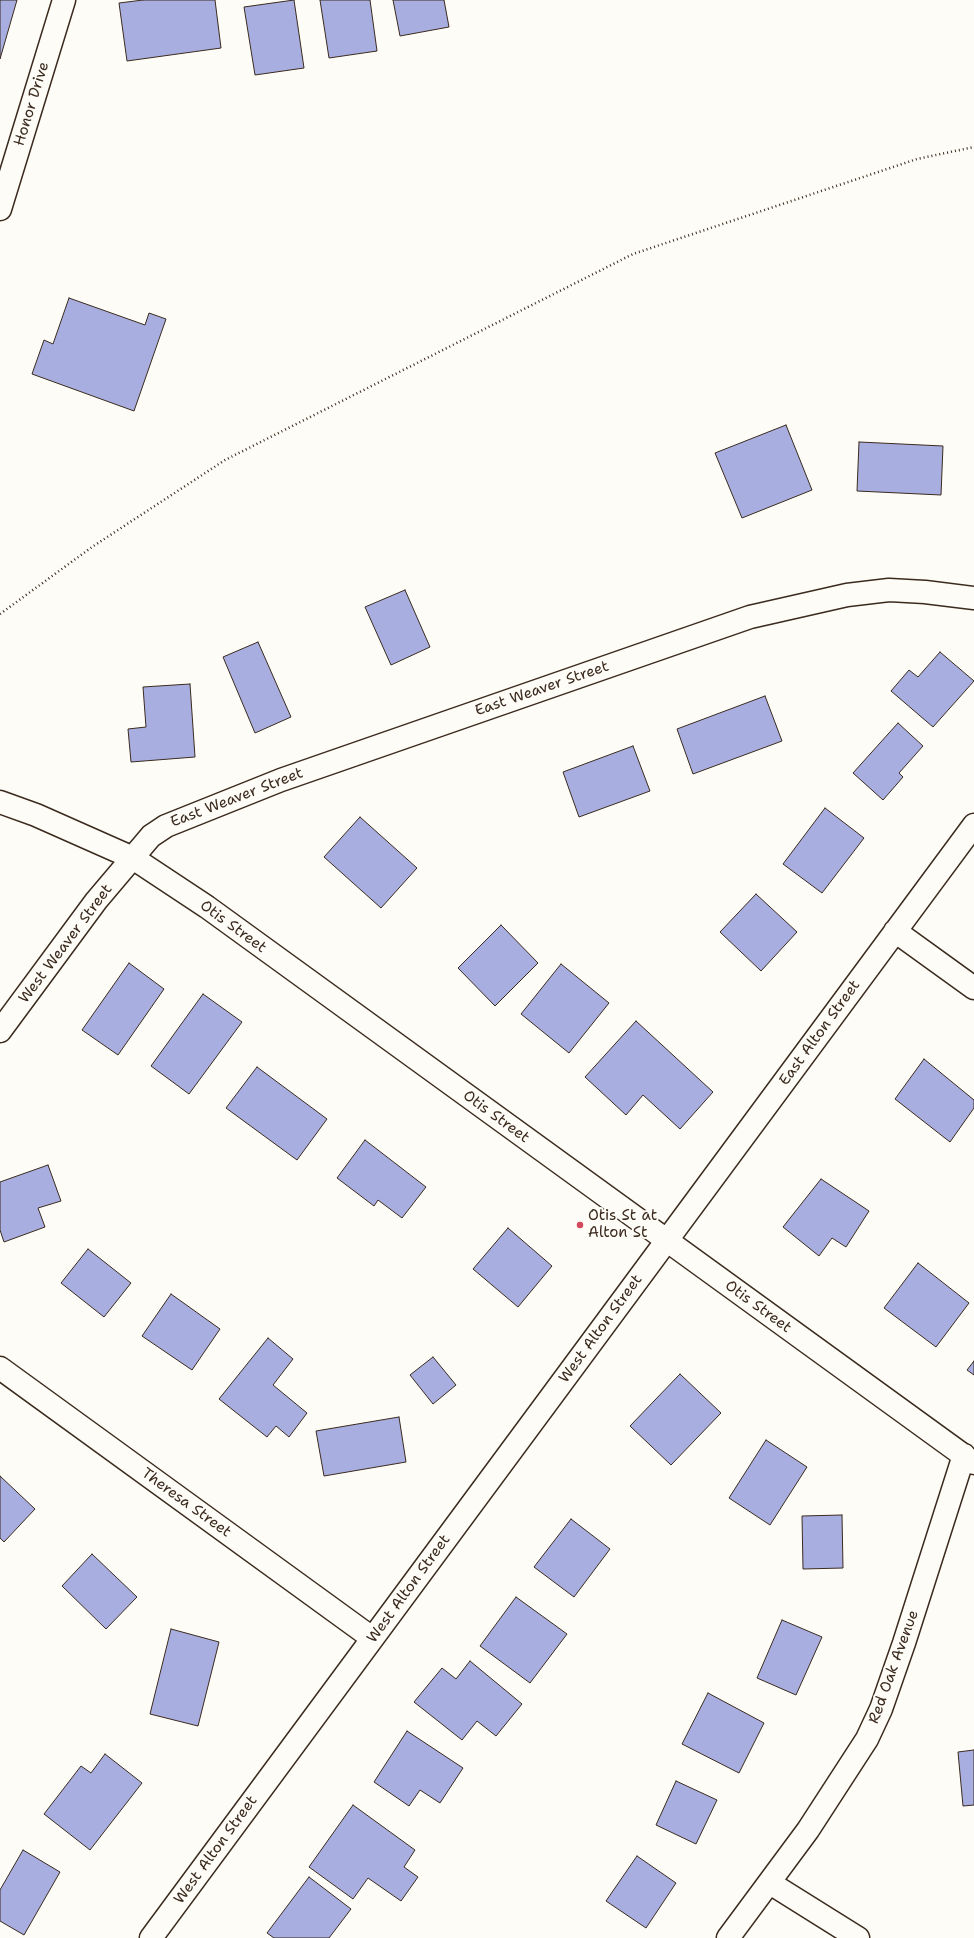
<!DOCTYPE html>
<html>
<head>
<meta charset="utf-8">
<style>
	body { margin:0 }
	canvas { display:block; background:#fdfcf7 }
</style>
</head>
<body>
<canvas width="974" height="1938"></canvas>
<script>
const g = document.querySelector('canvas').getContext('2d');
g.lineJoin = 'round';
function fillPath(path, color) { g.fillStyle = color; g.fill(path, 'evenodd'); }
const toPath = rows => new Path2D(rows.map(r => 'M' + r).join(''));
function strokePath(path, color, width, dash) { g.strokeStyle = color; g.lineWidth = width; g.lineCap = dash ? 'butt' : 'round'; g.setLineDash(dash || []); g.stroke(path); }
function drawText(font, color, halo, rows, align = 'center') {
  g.font = font + ' "Shantell Sans",sans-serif'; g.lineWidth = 4; g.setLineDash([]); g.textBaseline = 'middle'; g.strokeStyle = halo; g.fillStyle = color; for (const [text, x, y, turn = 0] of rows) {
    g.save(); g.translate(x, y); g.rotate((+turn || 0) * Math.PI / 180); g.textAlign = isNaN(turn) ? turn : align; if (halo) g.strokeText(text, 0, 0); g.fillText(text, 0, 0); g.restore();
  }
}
const building = toPath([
	[0,0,17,0,0,59,0,0],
	[143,0,215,0,221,48,127,61,119,3,143,0],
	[294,0,304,68,255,75,244,7,294,0],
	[320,0,370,0,377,51,329,58,320,0],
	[393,0,444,0,449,27,400,36,393,0],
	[69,298,145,325,149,313,166,319,134,411,32,374,44,340,53,344,69,298],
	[786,425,812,490,742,518,715,453,786,425],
	[859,442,943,446,941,495,857,491,859,442],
	[405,590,430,647,391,665,365,607,405,590],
	[258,642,291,717,255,733,223,657,258,642],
	[940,652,974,681,933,727,891,691,909,670,918,677,940,652],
	[190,684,195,757,131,762,128,729,146,727,143,687,190,684],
	[765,696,782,741,693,774,677,729,765,696],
	[898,723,923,746,899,773,903,777,883,800,853,773,898,723],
	[633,746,650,791,579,817,563,772,633,746],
	[825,808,864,838,822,893,783,864,825,808],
	[360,817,417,868,381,908,324,857,360,817],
	[756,894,797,932,761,971,720,932,756,894],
	[501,925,538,963,495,1006,458,968,501,925],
	[129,963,164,989,118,1055,82,1030,129,963],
	[561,964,609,1003,569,1053,521,1014,561,964],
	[203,994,242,1022,189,1094,151,1066,203,994],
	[636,1021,713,1092,680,1129,643,1095,626,1115,585,1077,636,1021],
	[924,1059,974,1100,974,1108,950,1142,895,1099,924,1059],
	[257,1067,327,1119,297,1160,226,1108,257,1067],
	[365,1140,426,1187,402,1218,378,1200,374,1206,337,1178,365,1140],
	[48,1165,61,1201,38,1208,45,1227,4,1242,0,1230,0,1182,48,1165],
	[821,1179,869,1211,846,1247,832,1238,819,1256,783,1227,821,1179],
	[508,1228,552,1266,518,1307,473,1269,508,1228],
	[88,1249,131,1283,104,1317,61,1283,88,1249],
	[918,1263,969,1303,936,1347,884,1308,918,1263],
	[171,1294,220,1329,192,1370,142,1336,171,1294],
	[268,1338,293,1359,273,1385,307,1413,289,1437,276,1426,267,1437,219,1399,268,1338],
	[433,1357,456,1385,433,1404,410,1375,433,1357],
	[974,1361,974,1375,967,1370,974,1361],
	[680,1374,721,1413,671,1465,630,1426,680,1374],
	[399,1417,406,1462,324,1476,316,1431,399,1417],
	[766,1440,807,1467,770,1525,729,1498,766,1440],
	[0,1476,35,1509,4,1542,0,1538,0,1476],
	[842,1515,843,1568,803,1569,802,1516,842,1515],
	[571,1519,610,1549,574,1597,534,1567,571,1519],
	[92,1554,137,1597,106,1629,62,1586,92,1554],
	[516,1597,567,1634,530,1683,480,1646,516,1597],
	[782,1620,822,1637,796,1695,757,1678,782,1620],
	[171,1629,219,1642,198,1726,150,1714,171,1629],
	[470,1661,522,1704,496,1736,477,1721,462,1740,414,1702,442,1668,456,1679,470,1661],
	[708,1693,764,1723,739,1773,682,1744,708,1693],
	[407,1731,463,1768,440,1803,420,1790,409,1806,374,1782,407,1731],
	[974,1750,974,1805,963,1806,958,1752,974,1750],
	[105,1754,142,1783,90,1850,44,1814,81,1766,91,1773,105,1754],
	[676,1781,717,1800,696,1844,656,1825,676,1781],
	[353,1805,415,1850,404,1867,418,1877,401,1901,368,1878,353,1899,309,1867,353,1805],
	[23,1850,60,1872,24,1935,0,1921,0,1890,23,1850],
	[637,1856,676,1883,646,1928,606,1901,637,1856],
	[309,1877,351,1909,329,1938,274,1938,267,1933,309,1877]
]);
fillPath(building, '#a8afe0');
strokePath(building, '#3b2a1e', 1);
const minor = toPath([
	[0,209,64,0],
	[0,802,36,815,133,858,207,907,974,1463],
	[895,931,974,988],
	[0,1031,96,901,151,836,166,826,281,780,750,617,847,595,889,590,925,592,974,598],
	[0,1368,372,1638],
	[770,1883,858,1938],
	[151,1938,974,825],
	[728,1938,808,1830,867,1739,881,1709,904,1643,964,1455]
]);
strokePath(minor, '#3b2a1e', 25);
strokePath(toPath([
	[0,614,92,547,225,460,633,254,917,159,974,147]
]), '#3b2a1e', 2.5, [1, 3]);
strokePath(minor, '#fdfcf7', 22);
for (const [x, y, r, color] of [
	[580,1225,4,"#d1495b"]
]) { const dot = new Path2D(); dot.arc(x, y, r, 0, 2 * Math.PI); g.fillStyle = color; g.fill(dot); strokePath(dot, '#fdfcf7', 1.5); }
drawText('15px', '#3b2a1e', '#fdfcf7', [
	["Honor Drive",32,104,-73],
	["East Weaver Street",542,689,-19],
	["East Weaver Street",237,798,-21],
	["Otis Street",233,927,36],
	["West Weaver Street",66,944,-53],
	["East Alton Street",820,1033,-54],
	["Otis Street",496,1117,36],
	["Otis Street",758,1307,36],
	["West Alton Street",601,1329,-54],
	["Theresa Street",186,1503,36],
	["West Alton Street",409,1589,-54],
	["Red Oak Avenue",894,1667,-70],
	["West Alton Street",216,1850,-54]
]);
drawText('15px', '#3b2a1e', '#fdfcf7', [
	["Otis St at",588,1216],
	["Alton St",588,1233]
], 'left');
</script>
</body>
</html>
